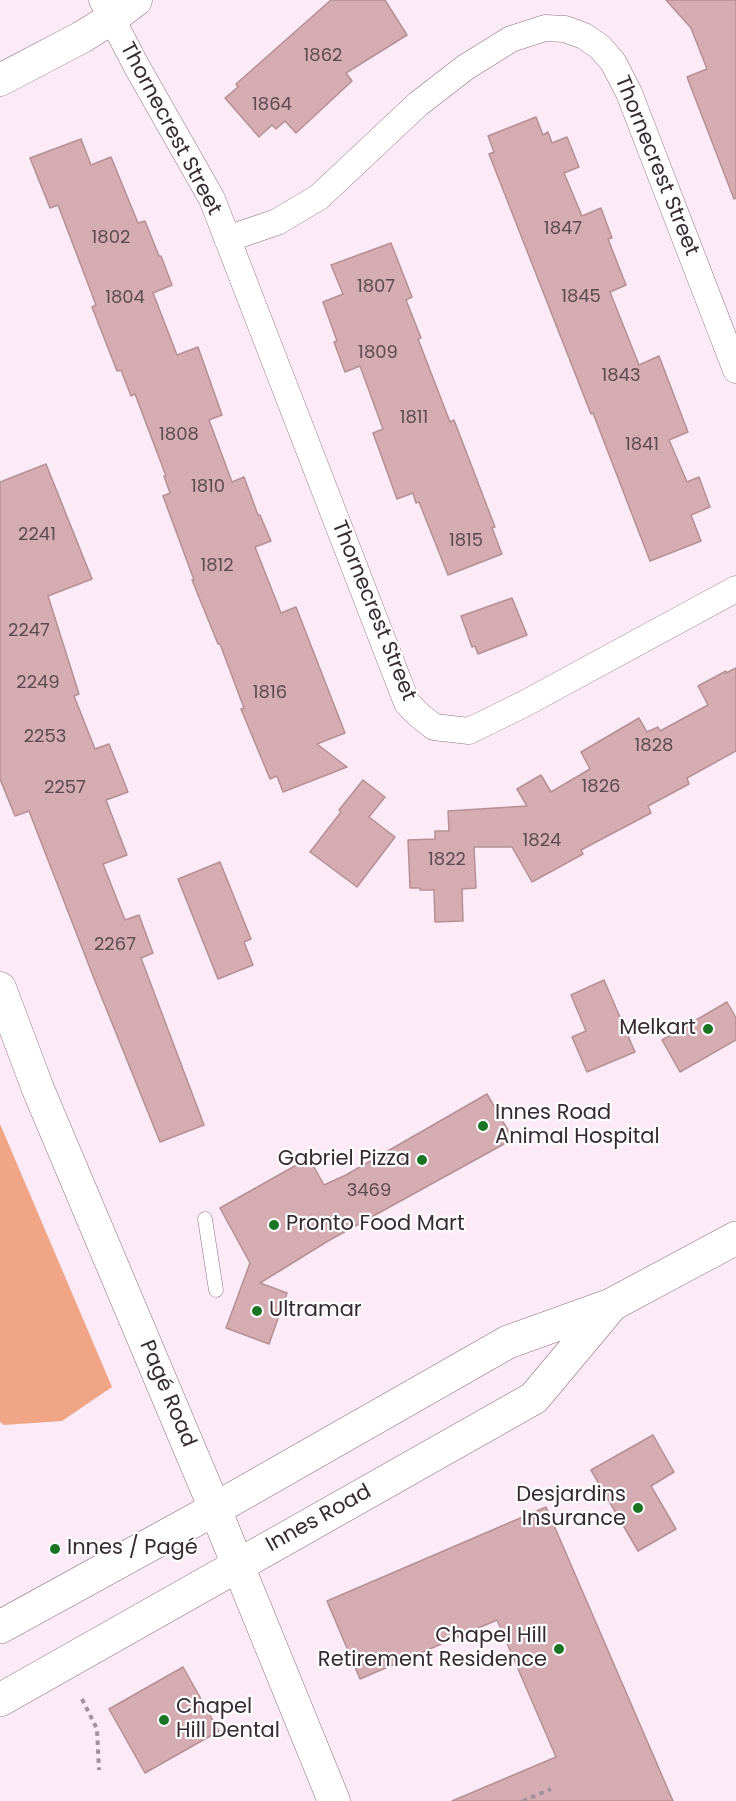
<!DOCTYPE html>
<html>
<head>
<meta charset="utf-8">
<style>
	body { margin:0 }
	canvas { display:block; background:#fdeaf7 }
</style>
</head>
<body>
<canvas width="736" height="1801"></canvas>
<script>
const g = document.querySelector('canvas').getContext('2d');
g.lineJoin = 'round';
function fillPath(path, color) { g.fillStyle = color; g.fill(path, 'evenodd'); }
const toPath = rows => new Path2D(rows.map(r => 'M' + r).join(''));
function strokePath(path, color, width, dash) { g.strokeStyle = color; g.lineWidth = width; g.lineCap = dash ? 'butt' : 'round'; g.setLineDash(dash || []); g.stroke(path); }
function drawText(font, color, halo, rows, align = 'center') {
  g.font = font + ' Poppins,sans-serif'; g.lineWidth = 4.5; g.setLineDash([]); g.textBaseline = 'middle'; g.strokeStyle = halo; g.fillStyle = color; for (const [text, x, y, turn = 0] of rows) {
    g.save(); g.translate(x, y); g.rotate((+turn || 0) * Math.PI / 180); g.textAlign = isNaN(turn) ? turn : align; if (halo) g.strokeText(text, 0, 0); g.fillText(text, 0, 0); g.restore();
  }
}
fillPath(toPath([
	[0,1124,112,1387,62,1421,4,1425,0,1422]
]), '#efa586');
const building = toPath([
	[331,0,385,0,407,35,346,73,352,81,296,133,285,121,276,129,272,125,259,137,225,98,238,87,236,84,331,0],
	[666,0,736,0,736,198,734,199,687,77,707,69,691,28,666,0],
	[536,117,543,135,548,132,552,143,567,137,579,167,564,173,582,216,601,208,612,238,608,239,626,285,610,292,639,365,659,356,688,432,669,440,687,482,699,477,710,507,691,515,701,541,650,561,593,413,591,414,489,154,494,152,488,136,536,117],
	[81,139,91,165,111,157,138,223,145,221,159,256,161,256,172,285,153,293,177,355,198,347,222,415,209,420,232,482,244,477,258,515,260,515,271,541,255,547,281,613,296,607,345,733,317,744,347,767,283,792,277,776,270,779,241,709,244,708,220,644,218,644,192,580,194,580,163,496,170,493,164,476,166,476,135,394,131,396,121,370,117,371,92,307,96,305,58,205,50,208,30,158,81,139],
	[391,243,412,297,406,300,421,338,418,339,450,422,454,420,495,527,492,528,502,554,448,575,419,502,416,503,413,493,397,499,373,433,383,429,360,366,345,372,334,342,337,341,323,302,343,294,331,265,391,243],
	[46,464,92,579,48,596,79,694,74,696,95,749,109,744,128,792,106,800,127,855,103,864,125,920,139,915,153,953,141,958,204,1125,160,1142,93,976,29,811,15,816,0,779,0,482,46,464],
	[512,598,527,635,478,654,475,646,472,647,461,616,512,598],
	[736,668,736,751,687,778,689,784,648,806,651,813,581,850,583,854,532,882,512,847,474,847,476,888,462,889,463,921,435,922,434,890,420,890,420,888,410,888,408,840,435,839,435,831,449,831,448,811,527,806,517,789,541,775,551,792,590,769,581,752,639,718,647,732,658,727,660,731,708,705,698,686,726,671,726,673,736,668],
	[363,780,385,797,369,817,395,837,357,887,310,852,341,812,339,810,363,780],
	[220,862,251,939,244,942,253,965,218,979,178,879,220,862],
	[604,980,635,1052,587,1072,572,1037,586,1031,571,995,604,980],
	[727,1002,736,1018,736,1040,680,1072,662,1040,727,1002],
	[487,1094,513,1139,328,1241,260,1283,287,1293,269,1344,226,1328,250,1263,220,1208,309,1158,324,1185,346,1175,487,1094],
	[653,1435,674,1472,651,1486,676,1529,638,1551,591,1470,653,1435],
	[546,1507,673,1801,452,1801,556,1757,497,1620,360,1679,327,1601,546,1507],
	[183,1667,219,1731,145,1773,109,1709,183,1667]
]);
fillPath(building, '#d4acb1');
strokePath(building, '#b69094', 1.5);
const service = toPath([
	[205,1219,216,1290]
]);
const minor = toPath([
	[102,0,137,67,212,199,407,703,419,715,434,727,469,731,524,704,736,589],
	[227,239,277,222,319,197,418,104,466,67,511,39,545,28,565,29,584,36,600,47,613,62,629,93,736,370]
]);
const tertiary = toPath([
	[0,80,82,37,111,19,136,0],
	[0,988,38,1089,215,1509,334,1801]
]);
const secondary = toPath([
	[0,1627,215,1509,508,1342,611,1305,736,1238],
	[0,1700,534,1398,610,1307]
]);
strokePath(service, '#8d7185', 15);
strokePath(minor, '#8d7185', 27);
strokePath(tertiary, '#8d7185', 33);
strokePath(secondary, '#8d7185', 34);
strokePath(toPath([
	[82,1699,97,1729,99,1770],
	[523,1801,551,1789]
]), '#a2929d', 4, [4.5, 4.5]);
strokePath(service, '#fff', 14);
strokePath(minor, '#fff', 26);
strokePath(tertiary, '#fff', 32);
strokePath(secondary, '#fff', 33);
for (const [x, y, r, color] of [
	[708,1029,6,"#197523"],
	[483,1126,6,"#197523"],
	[422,1160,6,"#197523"],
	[274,1225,6,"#197523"],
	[257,1311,6,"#197523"],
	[638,1508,6,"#197523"],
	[55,1549,6,"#197523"],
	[559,1649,6,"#197523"],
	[164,1720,6,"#197523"]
]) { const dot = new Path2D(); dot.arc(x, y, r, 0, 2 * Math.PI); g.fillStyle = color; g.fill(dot); strokePath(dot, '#fdfdfd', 2); }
drawText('18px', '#5e4b52', null, [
	["1862",323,56],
	["1864",272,105],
	["1847",563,229],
	["1802",111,238],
	["1807",376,287],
	["1845",581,297],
	["1804",125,298],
	["1809",378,353],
	["1843",621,376],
	["1811",414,418],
	["1808",179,435],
	["1841",642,445],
	["1810",208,487],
	["2241",37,535],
	["1815",466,541],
	["1812",217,566],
	["2247",29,631],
	["2249",38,683],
	["1816",270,693],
	["2253",45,737],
	["1828",654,746],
	["1826",601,787],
	["2257",65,788],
	["1824",542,841],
	["1822",447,860],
	["2267",115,945],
	["3469",369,1191]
]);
drawText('21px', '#372b33', '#fdfdfd', [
	["Thornecrest Street",170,129,62],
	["Thornecrest Street",656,166,68],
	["Thornecrest Street",373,611,68],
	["Pagé Road",167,1394,67],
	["Innes Road",319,1519,-29]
]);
drawText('21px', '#372b33', '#fdfdfd', [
	["Melkart",696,1029,"right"],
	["Innes Road",495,1114],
	["Animal Hospital",495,1138],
	["Gabriel Pizza",410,1160,"right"],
	["Pronto Food Mart",286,1225],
	["Ultramar",269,1311],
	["Desjardins",626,1496,"right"],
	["Insurance",626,1520,"right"],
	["Innes / Pagé",67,1549],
	["Chapel Hill",547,1637,"right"],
	["Retirement Residence",547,1661,"right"],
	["Chapel",176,1708],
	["Hill Dental",176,1732]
], 'left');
</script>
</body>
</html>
